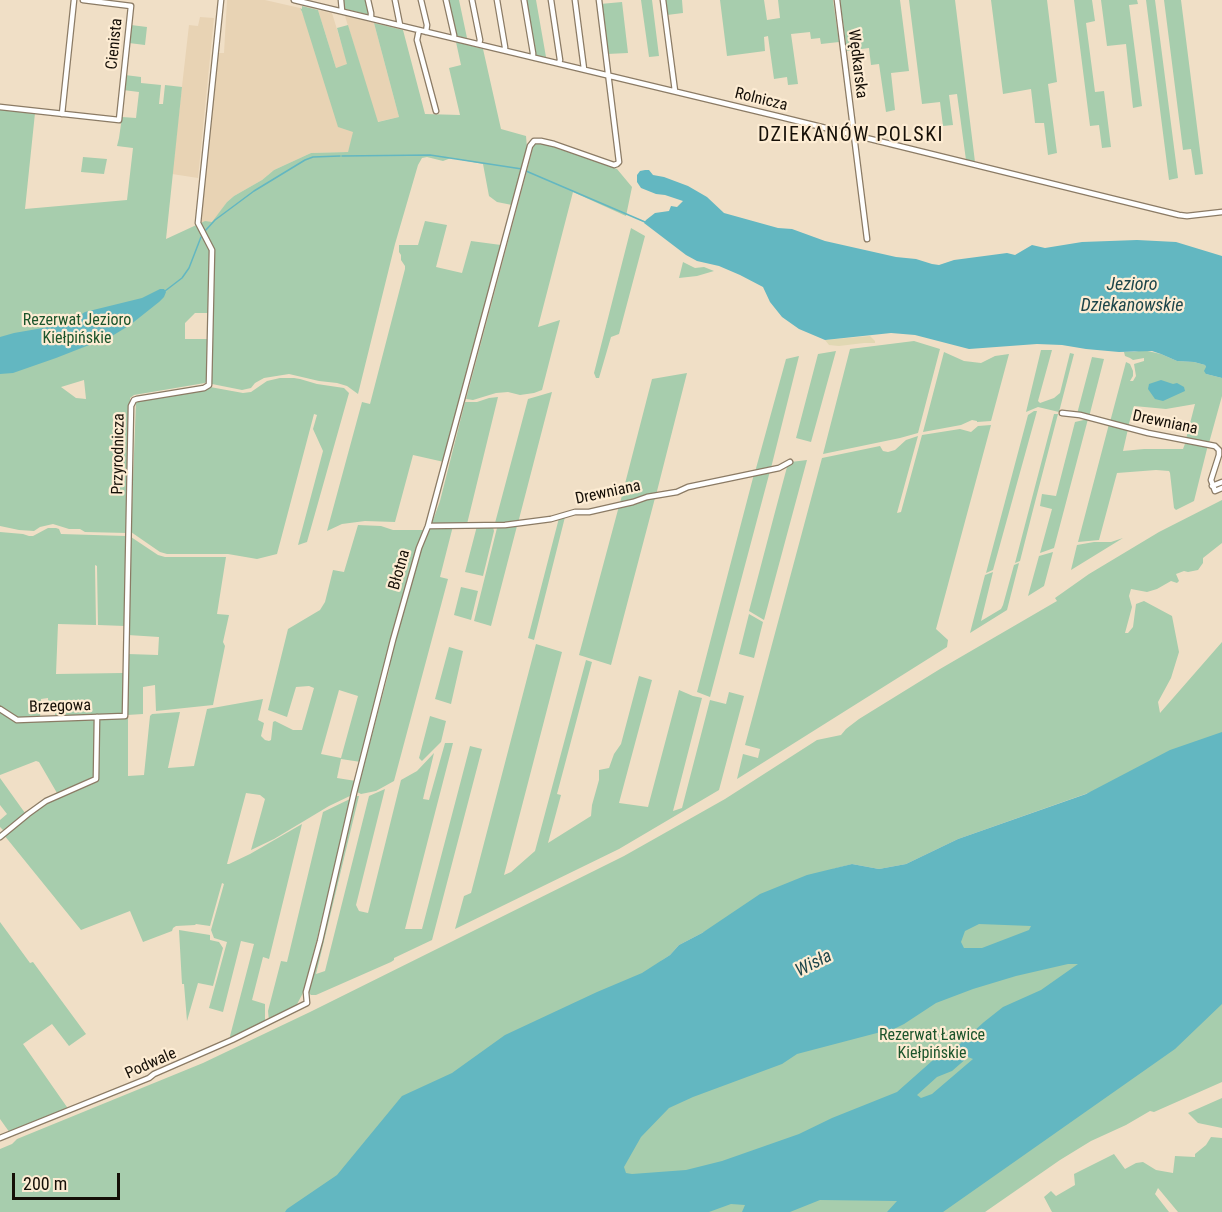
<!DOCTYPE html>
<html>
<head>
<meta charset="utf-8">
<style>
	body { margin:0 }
	#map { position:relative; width:1222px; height:1212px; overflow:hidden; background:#f0dfc6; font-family:"Roboto Condensed",sans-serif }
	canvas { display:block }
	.scale { position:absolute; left:12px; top:1173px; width:108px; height:27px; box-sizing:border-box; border:3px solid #150f07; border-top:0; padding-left:8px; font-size:18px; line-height:21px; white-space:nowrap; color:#150f07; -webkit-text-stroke:4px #fdecd3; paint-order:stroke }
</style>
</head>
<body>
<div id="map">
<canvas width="1222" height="1212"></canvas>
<div class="scale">200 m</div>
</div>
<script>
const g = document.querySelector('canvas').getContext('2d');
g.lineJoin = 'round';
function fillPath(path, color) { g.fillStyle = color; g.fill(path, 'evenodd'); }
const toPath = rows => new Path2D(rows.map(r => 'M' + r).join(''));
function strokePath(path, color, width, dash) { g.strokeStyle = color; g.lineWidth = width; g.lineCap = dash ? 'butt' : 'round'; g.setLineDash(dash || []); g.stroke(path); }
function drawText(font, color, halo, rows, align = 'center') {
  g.font = font + ' "Roboto Condensed",sans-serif'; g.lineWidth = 4.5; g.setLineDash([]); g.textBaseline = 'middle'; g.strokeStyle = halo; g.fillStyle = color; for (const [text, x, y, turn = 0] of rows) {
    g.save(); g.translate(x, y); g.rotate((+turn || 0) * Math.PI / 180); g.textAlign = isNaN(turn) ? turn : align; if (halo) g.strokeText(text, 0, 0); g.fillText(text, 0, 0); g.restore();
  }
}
fillPath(toPath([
	[227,0,265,0,300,8,354,132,348,152,311,153,274,170,262,180,234,196,227,202,216,218,209,225,199,223,218,53,224,53],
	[318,10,332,13,348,65,336,68],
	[345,16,374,23,399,117,377,122],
	[200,17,214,18,198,178,172,174,189,25,198,26]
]), '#e8d3b4');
fillPath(toPath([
	[342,0,366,0,370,15,345,9],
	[448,0,459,0,467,38,456,36],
	[525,0,536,0,546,57,535,55],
	[641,0,652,0,659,56,649,57],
	[665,0,682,0,683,13,667,15],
	[720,0,764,0,767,20,780,18,778,0,833,0,839,42,821,44,820,38,811,39,810,32,791,34,798,84,788,85,787,77,774,79,768,36,764,37,765,51,727,56],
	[840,0,900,0,909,71,891,73,895,110,886,112,879,64,871,65,869,48,847,51],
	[909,0,955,0,975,162,966,160,957,94,949,95,953,125,943,126,940,102,922,104],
	[991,0,1047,0,1057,82,1048,84,1057,153,1048,155,1044,123,1035,123,1031,89,1003,94],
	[1074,0,1092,0,1095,21,1086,23,1095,92,1104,91,1111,147,1102,148,1099,125,1090,126],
	[1101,0,1137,0,1138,4,1129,5,1142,106,1133,108,1126,44,1107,46],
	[1146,0,1155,0,1178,178,1169,180],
	[1164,0,1181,0,1203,174,1195,175,1191,149,1183,150],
	[622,2,628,53,607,54,600,4],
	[302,6,318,10,336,68,347,64,337,28,348,25,378,122,399,117,374,23,403,30,425,114,460,115,449,68,461,65,456,42,483,49,501,129,526,136,527,148,512,205,497,202,489,196,483,164,451,158,443,161,427,157,422,158,418,165,395,244,358,394,347,386,337,383,319,381,289,374,264,378,255,383,251,388,242,390,212,384,212,297,208,301,208,313,195,313,185,323,185,339,207,339,207,380,205,383,134,395,130,398,130,467,127,533,85,532,80,529,69,529,53,524,40,527,34,531,19,530,0,526,0,109,35,113,25,209,127,200,133,148,117,146,119,138,122,117,136,118,139,92,123,90,125,75,141,77,141,83,161,85,159,104,163,104,165,85,182,87,166,239,205,221,212,222,227,202,234,196,262,180,274,170,311,153,348,152,353,132,338,127,302,12,300,8,302,9],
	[84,380,86,399,76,398,61,387],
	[131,25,147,27,145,45,129,43],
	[539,142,617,169,632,187,626,216,573,192,538,327,560,320,542,390,534,393,520,395,508,392,496,393,473,400,466,399,534,144],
	[83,157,107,159,104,174,81,172],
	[425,221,447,225,436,267,462,273,471,241,501,245,444,462,413,455,395,522,365,521,342,524,327,531,362,402,370,404,405,269,405,266,401,260,401,255,399,252,399,245,418,245],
	[631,228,645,236,619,334,611,337,599,378,596,378,594,373],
	[683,262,695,268,704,267,714,271,697,276,679,278],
	[914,341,940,349,918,433,900,438,823,454,850,349],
	[1041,350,1052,350,1038,401,1040,403,1054,398,1060,393,1070,353,1074,354,1059,412,1038,407,1026,412],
	[1143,350,1161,354,1177,361,1194,362,1205,365,1206,367,1206,374,1222,378,1222,396,1209,443,1186,439,1195,404,1166,409,1134,406,1128,427,1110,422,1126,362,1130,364,1133,371,1133,376,1130,381,1133,381,1136,376,1134,364,1144,361,1144,358,1133,360,1130,358,1125,356,1124,352,1134,352],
	[836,351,811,442,796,438,818,354],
	[944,352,964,361,981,363,995,356,1009,354,991,421,977,422,977,421,972,420,961,425,923,432],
	[799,356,771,468,755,472,786,359],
	[1092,357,1104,359,1089,417,1077,414],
	[687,373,656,495,620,503,652,379],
	[280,378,294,378,300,379,317,384,344,388,349,393,307,542,298,545,323,451,313,429,317,415,314,414,277,554,257,559,228,554,167,554,160,552,131,532,136,402,210,387,243,393,251,392,267,381],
	[552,392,518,523,495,523,528,399],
	[498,397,467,524,432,523,440,501,465,402,477,402,489,398],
	[1034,411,1037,411,993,570,986,573,1028,415],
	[1054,414,1058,414,1034,506,1020,561,1015,563],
	[1088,419,1054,548,1040,553,1052,509,1040,506,1042,494,1056,496,1075,422],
	[1109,424,1128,429,1123,451,1144,449,1183,449,1186,441,1208,445,1194,501,1176,510,1174,508,1170,473,1169,471,1156,470,1117,473,1099,540,1078,542],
	[991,425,936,629,948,640,947,647,737,779,743,754,758,758,760,749,745,745,822,458,880,446,883,451,888,452,895,450,906,440,918,436,897,513,901,512,922,435,960,429,971,432,978,426],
	[807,460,764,620,749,611,775,512,787,467,791,462],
	[770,471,710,697,697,692,754,474],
	[655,498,611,665,579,655,619,506],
	[1222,500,1222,543,1203,558,1203,563,1198,570,1188,572,1184,571,1176,574,1179,581,1177,583,1171,581,1157,589,1147,592,1131,589,1129,596,1132,607,1125,633,1128,633,1133,627,1136,604,1144,601,1172,616,1179,652,1171,678,1158,702,1160,713,1222,642,1222,1082,1154,1112,1150,1111,1126,1125,1091,1141,1060,1160,985,1212,0,1212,0,1149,12,1144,17,1139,203,1063,310,1012,624,856,725,799,817,740,841,735,846,729,859,719,940,669,1057,601,1055,598,1089,574,1159,532],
	[1091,792,1057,831,661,961,670,955,679,945,702,933,833,869,852,864,879,869,906,864,958,839],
	[565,517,534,640,528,638,559,518],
	[358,525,381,526,393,530,425,530,414,556,361,762,341,759,337,778,356,781,352,795,329,806,274,839,251,850,265,799,260,795,246,793,227,864,229,864,250,854,302,824,269,959,263,957,252,1000,265,1004,265,1022,229,1040,254,944,241,941,223,1012,209,1008,227,942,214,938,211,930,224,884,222,883,210,926,196,924,195,925,176,926,173,928,172,931,143,942,130,911,81,930,4,835,33,811,49,802,97,782,99,779,99,719,128,718,128,776,144,775,150,716,152,714,180,712,168,768,194,766,207,709,263,699,258,720,264,723,261,736,265,740,269,741,271,740,273,722,275,721,293,730,302,730,314,688,309,686,296,687,287,717,268,710,288,629,320,610,325,602,333,570,344,572],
	[339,690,358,696,341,758,321,754],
	[428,526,453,526,440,577,448,579,394,781,376,791,361,794,357,792,390,667,388,666,420,549],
	[477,526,493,527,494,531,483,576,465,572],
	[517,526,491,626,474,621,497,528],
	[48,528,56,528,59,529,61,534,126,536,125,626,98,625,97,566,95,565,96,625,58,624,56,674,123,673,122,715,55,718,55,702,48,701,48,698,41,699,40,718,16,719,0,707,0,532,23,534,29,536,33,536],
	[131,537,158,555,165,557,226,557,217,614,229,615,223,642,225,646,213,705,156,711,155,685,143,687,143,714,127,715,128,654,158,655,159,637,128,635],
	[1123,538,1071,570,1077,545,1094,542,1111,542],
	[1053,552,1044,586,1028,596,1039,556],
	[1019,563,1007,610,970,633,985,575,993,572,981,621,1001,609,1003,605,1014,565],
	[461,587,478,591,471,620,454,615],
	[749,614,763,622,754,658,739,654],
	[536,644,562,652,504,875,511,872,535,851,586,660,592,662,557,794,561,795,548,843,591,816,592,805,599,780,599,770,609,768,614,754,621,744,639,676,652,680,619,803,648,807,679,690,693,696,702,698,673,811,682,808,710,700,726,704,729,692,744,696,719,790,619,849,455,929,464,896,471,893],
	[449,647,463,651,451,704,435,699],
	[0,711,16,722,95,720,95,777,57,793,39,762,36,761,0,775],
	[430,716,446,721,441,742,422,761,419,758],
	[445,743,453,743,405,929,422,929,470,746,482,749,432,940,394,958,394,960,391,962,316,995,311,995,308,992,356,796,359,796,316,974,325,971,369,796,385,789,356,905,359,911,368,913,401,780,417,771,434,753,423,799,429,800],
	[0,778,25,813,4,831,0,827,0,820,7,814,0,805],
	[352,798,304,991,295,1008,269,1021,268,1011,281,961,287,962,323,812],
	[0,922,30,963,33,962,86,1034,69,1046,52,1024,23,1044,69,1110,10,1133,0,1119],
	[179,930,210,935,210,940,219,942,223,948,213,986,198,983,187,1021,184,984,182,984],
	[1222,1098,1222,1128,1198,1123,1188,1113],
	[1211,1137,1222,1138,1222,1212,1178,1212,1158,1188,1155,1194,1169,1212,1052,1212,1044,1197,1051,1191,1056,1196,1075,1185,1074,1174,1114,1154,1125,1169,1136,1163,1143,1162,1156,1170,1173,1173,1175,1156,1195,1157,1195,1154,1206,1145]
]), '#a7cdad');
fillPath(toPath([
	[870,336,875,341,875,343,864,343,839,346,829,345,825,340]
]), '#e1d8b3');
fillPath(toPath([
	[645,170,649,170,653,175,664,177,688,186,707,197,724,213,778,228,792,229,825,241,896,257,916,259,932,264,939,265,954,260,1007,253,1015,255,1032,245,1045,248,1082,242,1137,240,1176,242,1222,256,1222,378,1206,374,1204,371,1206,367,1205,365,1194,362,1177,361,1161,354,1152,351,1119,352,1086,349,1062,345,1037,344,969,349,915,335,891,333,825,340,799,329,782,317,770,302,763,287,740,275,719,266,697,261,686,255,644,223,646,220,655,213,669,211,671,206,677,207,683,201,665,195,656,194,641,188,637,182,637,175,640,171],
	[160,289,164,289,166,292,164,297,159,302,130,325,112,336,56,358,13,373,0,374,0,337,14,333,66,324,85,312,142,298],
	[1161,380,1173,384,1177,383,1184,387,1185,391,1163,401,1155,399,1148,389,1149,384],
	[1222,732,1222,1004,1175,1049,943,1212,887,1212,897,1201,820,1200,790,1212,742,1212,745,1205,731,1204,709,1212,285,1212,287,1209,337,1175,402,1096,452,1073,505,1035,597,992,642,973,670,955,679,945,702,933,760,894,807,875,852,864,879,869,906,864,958,839,1086,794,1170,750],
	[979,924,1031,926,1029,930,982,948,964,948,961,942,965,931],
	[1068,964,1078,964,1041,990,1003,1007,984,1022,950,1053,932,1061,897,1092,832,1118,799,1134,722,1161,686,1170,632,1174,626,1173,624,1167,641,1137,669,1108,693,1097,782,1064,797,1054,896,1028,904,1024,936,1003,973,989,1016,976],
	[968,1057,973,1059,932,1094,921,1098,917,1095,937,1077,952,1071]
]), '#63b7c1');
strokePath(toPath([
	[342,156,430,155,522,169],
	[526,171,645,222],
	[205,231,215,220,254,191,305,160,313,157,340,156],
	[165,291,182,278,189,268,201,237]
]), '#63b7c1', 1.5);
const minor = toPath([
	[294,0,781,117,1179,215,1187,216,1222,212],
	[341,0,342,11],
	[368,0,371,13,371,18],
	[395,0,400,25],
	[421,0,427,25,426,32],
	[446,0,454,35,454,38],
	[472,0,480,40,479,44],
	[497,0,505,47,505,50],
	[524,0,533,53,533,57],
	[551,0,560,60,559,63],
	[575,0,584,69],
	[663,0,675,91],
	[837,0,867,239],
	[419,30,417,40,436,111],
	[0,107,119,120,131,6,83,0],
	[62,114,74,0],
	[1062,413,1080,415,1148,433,1215,446,1219,450,1219,455,1211,480,1215,491,1222,488],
	[1212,486,1222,482],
	[428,526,505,525,551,519,575,512,589,512,633,502,647,497,677,492,688,487,779,468,790,462],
	[0,709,17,720,125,716,131,406,134,400,137,399,204,388,209,385,212,250,198,223,221,0],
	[0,837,28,814,46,801,96,779,97,717],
	[0,1138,149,1078,154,1074,232,1040,307,1003,306,992,320,941,354,793,393,640,419,548,428,526,530,146,534,141,541,141,554,144,614,165,617,164,619,162,599,0]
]);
strokePath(minor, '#8b7b65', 7);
strokePath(minor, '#fff', 4.5);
drawText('16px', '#150f07', '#fdecd3', [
	["Cienista",115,44,-84],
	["Wędkarska",857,64,83],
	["Rolnicza",761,100,14],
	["Drewniana",1165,423,12],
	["Przyrodnicza",119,454,-89],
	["Drewniana",608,493,-12],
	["Błotna",400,570,-74],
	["Brzegowa",60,707,-2],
	["Podwale",151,1064,-24]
]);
drawText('16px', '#1b542b', '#fdecd3', [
	["Rezerwat Jezioro",77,321],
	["Kiełpińskie",77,339],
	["Rezerwat Ławice",932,1036],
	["Kiełpińskie",932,1054]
]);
drawText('italic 18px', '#1d454a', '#fdecd3', [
	["Jezioro",1132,285],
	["Dziekanowskie",1132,306],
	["Wisła",814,964,-27]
]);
g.letterSpacing = '1.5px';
drawText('20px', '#150f07', '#fdecd3', [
	["DZIEKANÓW POLSKI",851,136]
]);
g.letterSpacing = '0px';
</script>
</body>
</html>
